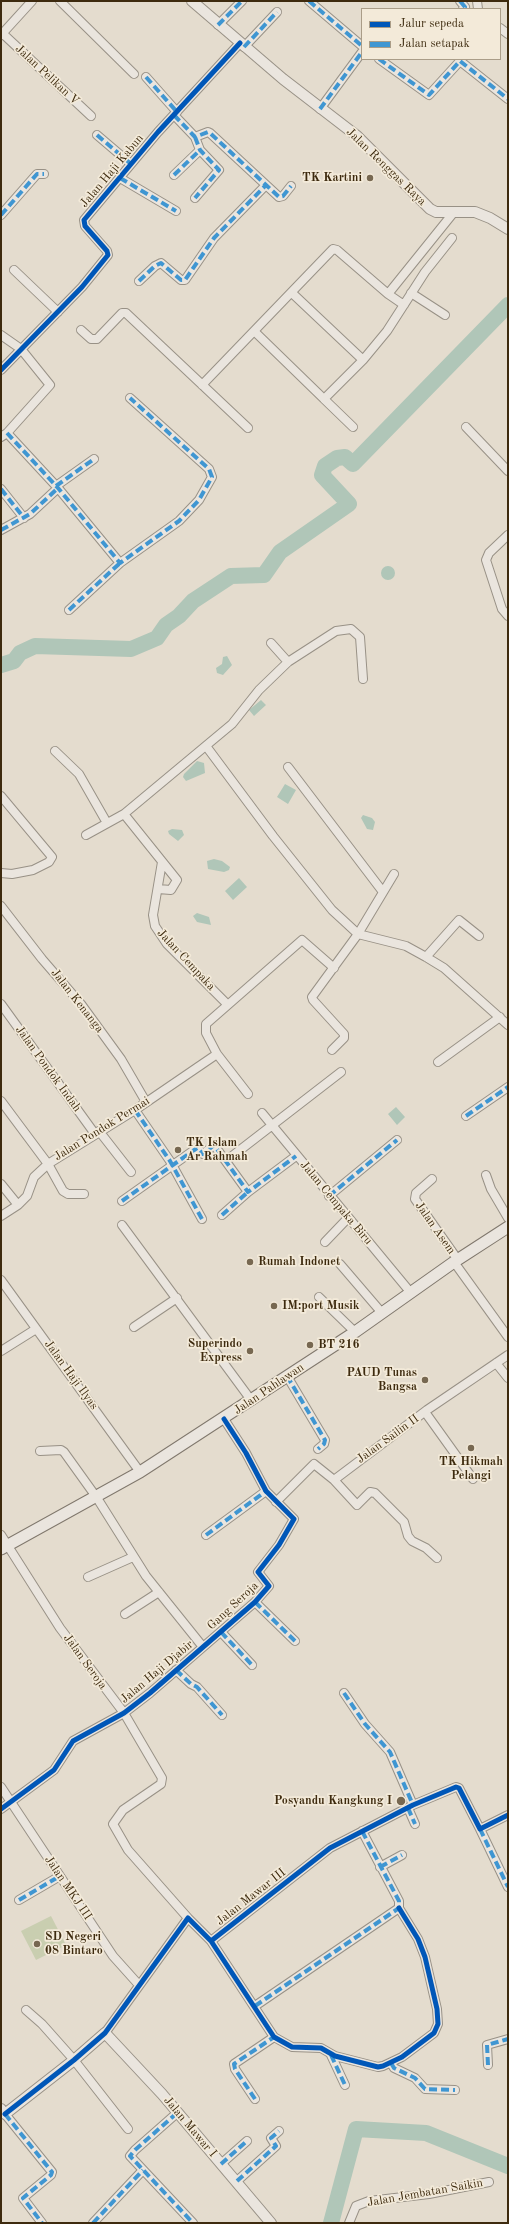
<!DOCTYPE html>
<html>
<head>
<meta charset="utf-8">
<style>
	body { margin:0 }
	#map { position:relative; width:509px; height:2224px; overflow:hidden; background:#e4dcce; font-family:"Old Standard TT",serif }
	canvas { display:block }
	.frame { position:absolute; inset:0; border:2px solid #3d2a0e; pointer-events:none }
	.legend { position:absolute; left:361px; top:8px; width:140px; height:52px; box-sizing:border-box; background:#f3ead9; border:1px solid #aa9d88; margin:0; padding:5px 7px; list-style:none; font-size:12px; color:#3d2a0e }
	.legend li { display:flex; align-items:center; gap:8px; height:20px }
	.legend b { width:20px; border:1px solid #aa9d88 }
</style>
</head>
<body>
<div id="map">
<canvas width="509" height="2224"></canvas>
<div class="frame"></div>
<ul class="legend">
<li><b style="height:5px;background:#0057b8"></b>Jalur sepeda</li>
<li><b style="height:5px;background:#3f96d2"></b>Jalan setapak</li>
</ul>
</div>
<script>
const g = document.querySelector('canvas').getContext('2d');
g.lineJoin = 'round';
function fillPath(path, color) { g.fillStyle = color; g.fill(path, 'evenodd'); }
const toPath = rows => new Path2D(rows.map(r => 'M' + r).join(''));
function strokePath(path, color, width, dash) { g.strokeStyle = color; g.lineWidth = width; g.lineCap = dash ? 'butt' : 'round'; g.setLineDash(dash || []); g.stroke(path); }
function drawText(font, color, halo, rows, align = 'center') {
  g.font = font + ' "Old Standard TT",serif'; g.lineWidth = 3.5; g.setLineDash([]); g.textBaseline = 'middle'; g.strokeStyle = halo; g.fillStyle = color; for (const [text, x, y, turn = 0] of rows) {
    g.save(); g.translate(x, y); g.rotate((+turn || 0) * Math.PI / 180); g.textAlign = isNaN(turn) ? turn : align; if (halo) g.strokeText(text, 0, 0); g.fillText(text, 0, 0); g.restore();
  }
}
fillPath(toPath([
	[51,1916,66,1945,36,1960,21,1931]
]), '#c9ceb0');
fillPath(toPath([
	'381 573a7 7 0 1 1 14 0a7 7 0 1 1-14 0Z',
	[227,656,232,665,223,675,217,673,216,668,222,664,223,657],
	[261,700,266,705,254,716,249,710],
	[197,761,204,763,205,773,186,781,183,777,184,774],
	[285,784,296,790,288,804,277,797],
	[363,815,372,818,375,822,373,830,367,829,361,818],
	[172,829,182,830,184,835,178,841,169,834,168,831],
	[214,859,222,861,230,867,229,870,224,872,208,869,207,861],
	[239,878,247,887,233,900,225,891],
	[197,913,209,917,211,925,197,922,193,916],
	[396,1107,405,1117,397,1125,388,1114]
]), '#b0c6b8');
strokePath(toPath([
	[1,665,14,661,20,653,35,646,131,649,157,638,166,625,179,616,193,601,231,576,264,575,280,552,349,504,322,475,325,466,337,458,345,457,353,464,508,305],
	[331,2223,356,2129,426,2133,508,2166]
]), '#b0c6b8', 16);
const minor = toPath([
	[60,1,134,74],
	[309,1,362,46],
	[460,1,465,7,463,9],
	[477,1,478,9],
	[218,25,242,1],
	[500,28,508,34],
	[2,33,91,116],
	[1,35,32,1],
	[244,47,277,12],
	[379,59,429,95,460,61,508,99],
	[146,77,177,112],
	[320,109,362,52],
	[174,115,195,137,208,132,210,133,279,197,283,196,291,186],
	[97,135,131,164],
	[195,137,200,150,219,170,195,198],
	[174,175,200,150],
	[120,178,176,211],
	[1,215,37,174,44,174],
	[14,270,58,312],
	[139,281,155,266,161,263,181,280,185,280,214,238,266,185],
	[292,293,363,360],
	[411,293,445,315],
	[388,294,454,212],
	[81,330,91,339,97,339,122,313,126,313,248,428],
	[254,331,324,399,363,360,387,331,425,272,452,238],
	[1,335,21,349,50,385,7,433,1,437],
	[1,370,82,287,108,255,107,251,85,226,84,220,158,132,240,43],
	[202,385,333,249,337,250,388,294,404,305],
	[324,399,353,427],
	[466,427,508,471],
	[7,433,58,488,120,563,179,521,199,500,212,477,209,469,130,398],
	[56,486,94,459],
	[1,489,24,518],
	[1,530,30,514,58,488],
	[508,535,489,553,486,560,502,609,508,616],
	[69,610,120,563],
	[288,662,336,631,351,629,360,637,363,679],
	[206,746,273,836,332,910,344,921,358,934,406,946,426,957,444,968,508,1025],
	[55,751,79,774,107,823],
	[288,767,383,892],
	[1,796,52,857,49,862,33,870,12,874,1,873],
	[86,835,124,814],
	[162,862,153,915,155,926,167,944,227,1004],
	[158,889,171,890,177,880,124,814,232,724,259,690,288,662,271,643],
	[1,906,42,959,81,1004,121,1059,146,1102],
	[426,957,459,920,479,936],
	[1,1004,95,1134],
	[332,1050,344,1038,344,1034,313,1000,312,997,358,934,394,874],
	[438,1062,500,1017],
	[248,1094,217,1054,206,1033,206,1024,302,940,334,968],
	[1,1101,48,1164,63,1191,68,1194,84,1194],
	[135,1110,170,1161,202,1219],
	[262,1113,411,1293],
	[466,1116,508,1087],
	[99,1131,131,1172],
	[231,1157,341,1072],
	[486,1175,491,1189,508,1218],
	[432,1179,416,1193,415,1199,458,1260],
	[1,1184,18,1205],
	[329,1196,397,1140],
	[122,1201,197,1148,203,1154,214,1145,248,1192,296,1156],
	[222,1215,248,1192],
	[1,1216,18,1205,27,1196,34,1177,48,1164,135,1110,217,1054],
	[122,1225,251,1400],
	[325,1242,347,1219],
	[454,1262,508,1337],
	[340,1264,382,1313],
	[1,1280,140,1472],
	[319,1297,355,1332],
	[134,1327,177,1298],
	[1,1351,36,1329],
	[496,1363,508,1378],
	[287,1376,325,1440,324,1444,318,1449],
	[425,1412,473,1479],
	[40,1451,61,1450,64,1452,97,1498,146,1576,203,1647],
	[334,1480,357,1505,370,1492,375,1493,404,1522,408,1536,412,1541,426,1548,437,1558],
	[276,1502,314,1464,334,1480,427,1410,508,1355],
	[1,1535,60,1628,124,1713,162,1778,161,1784,123,1810,113,1824,128,1850,188,1918],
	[206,1535,266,1491],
	[88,1577,133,1557],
	[255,1602,295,1641],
	[125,1614,159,1592],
	[221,1632,252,1665],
	[176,1670,191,1684,197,1687,222,1715],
	[344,1693,365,1724,390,1752,413,1805],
	[1,1787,113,1956,139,1985],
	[408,1808,415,1824],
	[1,1809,54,1770,73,1741,124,1713,150,1693,255,1602,269,1586,258,1572,279,1545,294,1519,266,1491,246,1453,224,1419],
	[480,1829,508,1887],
	[380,1867,402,1855],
	[19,1900,60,1876],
	[211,1941,274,2037,292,2047,321,2048,335,2056,378,2067,383,2066,402,2057,434,2033,438,2024,437,2009,425,1957,418,1939,399,1908],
	[255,2006,399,1908,399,1901,362,1831],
	[26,2010,42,2024,74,2060,128,2129],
	[105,2033,188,1918,211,1941,330,1848,413,1805,456,1787,459,1788,480,1829,508,1815],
	[331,2055,345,2085],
	[391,2063,394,2068,415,2078,425,2089,455,2090],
	[488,2065,487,2045,508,2039],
	[255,2099,235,2069,234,2064,274,2037],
	[177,2113,135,2150,130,2156,193,2223],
	[5,2114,52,2172,51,2175,23,2198,42,2223],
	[221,2164,247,2141],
	[237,2181,276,2146,271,2138,279,2131],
	[93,2223,143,2170],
	[349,2223,356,2206,369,2201,429,2194,489,2182]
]);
const tertiary = toPath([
	[192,1,283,79,357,136,430,209,436,212,475,212,490,218,508,229],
	[1,2109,5,2114,74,2060,105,2033,162,2094,271,2223]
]);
const secondary = toPath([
	[1,1549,140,1472,355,1332,454,1262,508,1227]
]);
strokePath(minor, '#989186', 10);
strokePath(tertiary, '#989186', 12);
strokePath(secondary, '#80786d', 13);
strokePath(minor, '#eae5de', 8);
strokePath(tertiary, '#eae5de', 10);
strokePath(secondary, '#eae5de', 11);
strokePath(toPath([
	[309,1,362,46],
	[460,1,465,7,463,9],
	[218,25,242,1],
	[244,47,277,12],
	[379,59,429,95,460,61,508,99],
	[146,77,177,112],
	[320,109,362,52],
	[174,115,195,137,208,132,210,133,279,197,283,196,291,186],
	[97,135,131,164],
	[195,137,200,150,219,170,195,198],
	[174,175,200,150],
	[120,178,176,211],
	[1,215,37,174,44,174],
	[139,281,155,266,161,263,181,280,185,280,214,238,266,185],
	[7,433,58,488,120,563,179,521,199,500,212,477,209,469,130,398],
	[56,486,94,459],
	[1,489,24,518],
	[1,530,30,514,58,488],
	[69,610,120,563],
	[135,1110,170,1161,202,1219],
	[466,1116,508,1087],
	[329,1196,397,1140],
	[122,1201,197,1148,203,1154,214,1145,248,1192,296,1156],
	[222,1215,248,1192],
	[287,1376,325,1440,324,1444,318,1449],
	[206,1535,266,1491],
	[255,1602,295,1641],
	[221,1632,252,1665],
	[176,1670,191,1684,197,1687,222,1715],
	[344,1693,365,1724,390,1752,413,1805],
	[408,1808,415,1824],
	[480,1829,508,1887],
	[380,1867,402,1855],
	[19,1900,60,1876],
	[255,2006,399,1908,399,1901,362,1831],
	[331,2055,345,2085],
	[391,2063,394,2068,415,2078,425,2089,455,2090],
	[488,2065,487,2045,508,2039],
	[255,2099,235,2069,234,2064,274,2037],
	[177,2113,135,2150,130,2156,193,2223],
	[5,2114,52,2172,51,2175,23,2198,42,2223],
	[221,2164,247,2141],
	[237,2181,276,2146,271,2138,279,2131],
	[93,2223,143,2170]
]), '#3f96d2', 4, [8, 4]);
strokePath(toPath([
	[1,370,82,287,108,255,107,251,85,226,84,220,158,132,240,43],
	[1,1809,54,1770,73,1741,124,1713,150,1693,255,1602,269,1586,258,1572,279,1545,294,1519,266,1491,246,1453,224,1419],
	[211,1941,274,2037,292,2047,321,2048,335,2056,378,2067,383,2066,402,2057,434,2033,438,2024,437,2009,425,1957,418,1939,399,1908],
	[5,2114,74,2060,105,2033,188,1918,211,1941,330,1848,413,1805,456,1787,459,1788,480,1829,508,1815]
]), '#0057b8', 5);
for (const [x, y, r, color] of [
	[370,178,4,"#776851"],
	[178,1150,4,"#776851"],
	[250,1262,4,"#776851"],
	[274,1306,4,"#776851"],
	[310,1345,4,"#776851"],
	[250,1351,4,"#776851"],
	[425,1380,4,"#776851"],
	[471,1448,4,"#776851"],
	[401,1801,5,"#776851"],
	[37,1944,4,"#776851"]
]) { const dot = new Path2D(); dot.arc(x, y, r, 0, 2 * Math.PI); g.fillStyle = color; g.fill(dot); strokePath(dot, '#f3ead9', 1.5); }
drawText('12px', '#3d2a0e', '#f3ead9', [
	["Jalan Pelikan V",47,75,43],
	["Jalan Renggas Raya",386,167,44],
	["Jalan Haji Kabun",112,171,-50],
	["Jalan Cempaka",186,960,47],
	["Jalan Kenanga",77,1001,52],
	["Jalan Pondok Indah",48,1069,54],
	["Jalan Pondok Permai",102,1129,-32],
	["Jalan Cempaka Biru",336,1203,50],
	["Jalan Asem",435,1228,55],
	["Jalan Haji Ilyas",71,1375,54],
	["Jalan Pahlawan",269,1389,-34],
	["Jalan Sailin II",388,1439,-36],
	["Gang Seroja",233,1606,-43],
	["Jalan Seroja",85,1662,54],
	["Jalan Haji Djabir",157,1672,-40],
	["Jalan MKJ III",68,1888,56],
	["Jalan Mawar III",251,1897,-38],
	["Jalan Mawar I",190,2127,50],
	["Jalan Jembatan Saikin",425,2193,-10]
]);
drawText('bold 12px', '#3d2a0e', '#f3ead9', [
	["TK Kartini",362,178,"right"],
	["TK Islam",186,1143],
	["Ar Rahmah",186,1157],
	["Rumah Indonet",258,1262],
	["IM:port Musik",282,1306],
	["Superindo",242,1344,"right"],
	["Express",242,1358,"right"],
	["BT 216",318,1345],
	["PAUD Tunas",417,1373,"right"],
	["Bangsa",417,1387,"right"],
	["TK Hikmah",471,1462,"center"],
	["Pelangi",471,1476,"center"],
	["Posyandu Kangkung I",392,1801,"right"],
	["SD Negeri",45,1937],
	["08 Bintaro",45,1951]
], 'left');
</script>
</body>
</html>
